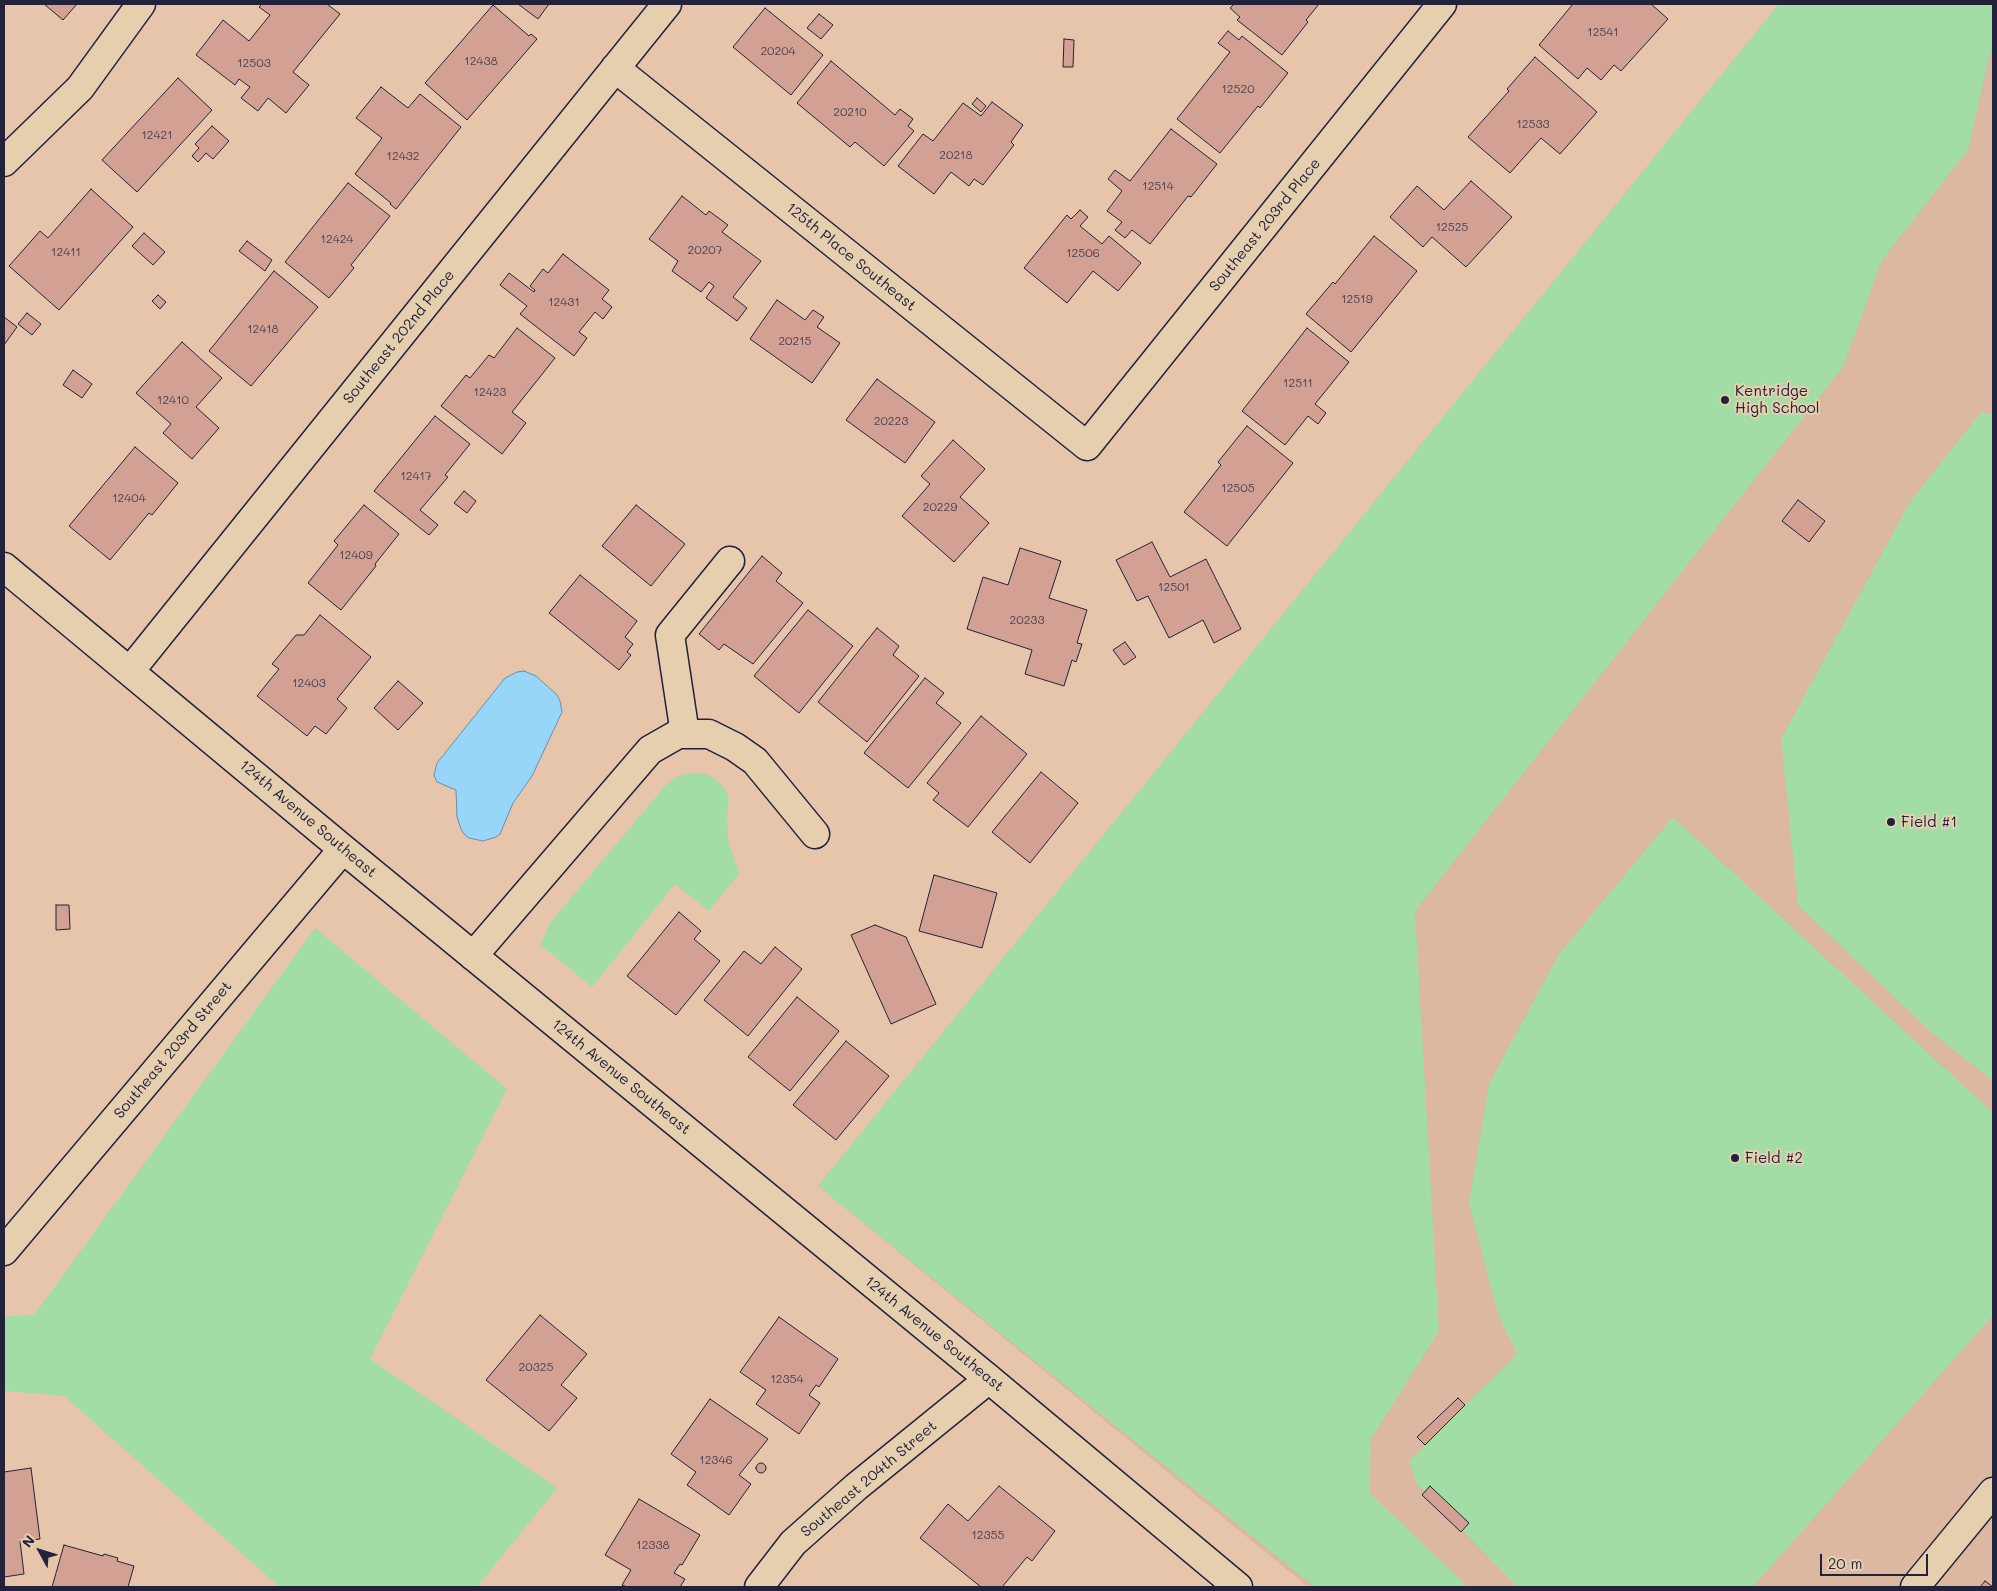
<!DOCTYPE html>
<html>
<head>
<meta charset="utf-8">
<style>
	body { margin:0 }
	#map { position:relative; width:1997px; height:1591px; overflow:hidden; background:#e6c5aa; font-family:Mali,sans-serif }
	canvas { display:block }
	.frame { position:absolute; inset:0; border:5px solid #22223b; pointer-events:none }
	.north { position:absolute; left:15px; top:1526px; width:50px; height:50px; -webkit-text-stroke:4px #e6cfaf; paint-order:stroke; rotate:309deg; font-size:14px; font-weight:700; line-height:20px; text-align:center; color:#22223b }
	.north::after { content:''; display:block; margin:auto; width:18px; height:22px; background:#22223b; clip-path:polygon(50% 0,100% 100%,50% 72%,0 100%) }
	.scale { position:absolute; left:1820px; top:1554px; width:108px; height:22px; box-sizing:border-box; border:2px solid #22223b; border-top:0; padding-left:6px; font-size:15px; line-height:18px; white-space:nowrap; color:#22223b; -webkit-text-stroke:4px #e6cfaf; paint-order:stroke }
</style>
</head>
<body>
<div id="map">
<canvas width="1997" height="1591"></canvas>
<div class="frame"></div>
<div class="north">N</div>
<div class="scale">20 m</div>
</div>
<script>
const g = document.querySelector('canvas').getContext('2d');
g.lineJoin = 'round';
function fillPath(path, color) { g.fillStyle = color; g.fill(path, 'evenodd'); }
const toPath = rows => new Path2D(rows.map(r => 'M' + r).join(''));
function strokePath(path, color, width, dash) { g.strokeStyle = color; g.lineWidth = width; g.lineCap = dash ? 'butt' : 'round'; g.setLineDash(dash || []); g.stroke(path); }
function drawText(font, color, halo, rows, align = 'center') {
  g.font = font + ' Mali,sans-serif'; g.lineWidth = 4; g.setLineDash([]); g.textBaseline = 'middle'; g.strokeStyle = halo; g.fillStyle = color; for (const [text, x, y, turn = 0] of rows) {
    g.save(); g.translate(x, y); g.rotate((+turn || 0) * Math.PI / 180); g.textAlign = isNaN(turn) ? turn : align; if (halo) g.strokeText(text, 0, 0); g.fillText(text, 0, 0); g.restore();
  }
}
fillPath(toPath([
	[1779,4,1993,4,1993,1587,1308,1587,818,1186]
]), '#dcb7a1');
fillPath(toPath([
	[1779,4,1993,4,1993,40,1968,150,1882,260,1843,367,1415,911,1439,1331,1371,1439,1369,1492,1468,1587,1315,1587,818,1186],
	[1981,412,1993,415,1993,1081,1931,1032,1798,905,1781,739,1910,502],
	[689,773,703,773,714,778,723,787,729,797,727,818,728,839,739,874,709,911,675,884,592,987,541,945,549,924,666,785,676,777],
	[1673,817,1993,1113,1993,1315,1753,1587,1518,1587,1417,1484,1409,1461,1517,1354,1498,1314,1469,1203,1489,1084,1559,954],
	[315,928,507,1089,370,1359,557,1488,477,1587,280,1587,64,1396,4,1391,4,1317,35,1314]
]), '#a1dda4');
const water = toPath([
	[524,671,536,676,557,695,560,701,562,712,532,776,513,803,500,834,496,837,483,841,469,838,464,834,461,829,457,817,456,790,437,782,434,775,437,763,505,678,517,672,524,671]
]);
fillPath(water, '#98d6f9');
strokePath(water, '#698ead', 1);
const building = toPath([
	[44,4,77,4,63,20,44,4],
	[262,4,327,4,340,14,293,72,309,85,286,113,268,98,258,111,241,98,250,87,239,79,235,85,196,55,223,20,249,41,270,15,259,7,262,4],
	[518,4,549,4,538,19,518,4],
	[1234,4,1319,4,1306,20,1308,22,1282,55,1237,20,1240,17,1230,8,1234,4],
	[1573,4,1651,4,1668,19,1621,71,1614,65,1601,80,1587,68,1578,79,1539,45,1573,4],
	[493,5,529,36,531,34,537,39,467,120,425,83,493,5],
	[765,8,823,55,791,95,733,47,765,8],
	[819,14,833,25,821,39,807,28,819,14],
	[1228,31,1239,40,1242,36,1288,73,1260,108,1258,106,1220,153,1177,119,1230,52,1218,43,1228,31],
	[1064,39,1074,40,1073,67,1063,67,1064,39],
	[1535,57,1597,112,1560,154,1541,138,1510,173,1468,137,1509,91,1507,89,1535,57],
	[831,61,895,115,900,109,913,119,908,126,914,131,884,166,855,142,850,147,797,103,831,61],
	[178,78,212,110,137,192,102,160,178,78],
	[381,87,408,108,420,94,461,127,396,209,390,204,391,203,355,174,382,138,356,118,381,87],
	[977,98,986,106,981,112,972,104,977,98],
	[992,102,1023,125,1011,142,1014,145,983,185,974,179,969,186,951,172,934,194,898,166,923,134,933,141,963,103,981,116,992,102],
	[212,126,229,141,213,159,206,153,198,162,192,156,199,148,195,144,212,126],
	[1171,129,1217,164,1191,197,1188,196,1150,244,1132,230,1125,238,1115,230,1122,222,1107,211,1122,191,1108,179,1115,170,1130,181,1171,129],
	[1471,181,1512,217,1466,267,1432,237,1423,247,1390,217,1417,186,1444,210,1471,181],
	[348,183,390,216,351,265,354,268,329,298,285,262,348,183],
	[91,189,133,227,59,310,9,266,40,231,48,238,91,189],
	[682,196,706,215,709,211,728,225,722,232,761,261,733,297,747,308,737,321,706,298,714,286,709,282,701,292,672,271,678,261,649,239,682,196],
	[1080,210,1088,217,1080,226,1102,244,1109,236,1141,263,1118,291,1093,271,1067,303,1024,268,1067,215,1071,219,1080,210],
	[144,233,165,252,153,265,132,246,144,233],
	[1374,236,1417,271,1351,352,1306,314,1333,282,1335,284,1374,236],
	[247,241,272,260,265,271,239,251,247,241],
	[563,254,609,290,602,299,612,307,603,319,595,312,579,332,587,338,574,356,520,314,527,306,500,285,509,273,534,292,535,290,530,286,543,269,548,273,563,254],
	[274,271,318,307,251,386,209,351,274,271],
	[158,295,166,302,160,309,152,301,158,295],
	[777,300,805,320,813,310,824,317,817,327,840,343,812,383,750,339,777,300],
	[27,313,41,324,32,335,18,324,27,313],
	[4,317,17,327,4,345,4,317],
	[517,328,555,358,512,412,526,423,502,454,441,406,466,375,470,378,489,355,494,358,517,328],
	[1307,328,1349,362,1315,404,1326,413,1318,424,1308,416,1285,445,1242,411,1307,328],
	[182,342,222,378,196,407,219,428,192,459,163,433,171,424,136,393,182,342],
	[73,370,92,384,82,398,63,385,73,370],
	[877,379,935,422,905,463,846,420,877,379],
	[435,416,470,444,445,475,448,477,420,510,438,525,429,535,374,491,435,416],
	[1247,426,1293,463,1227,546,1184,512,1221,465,1218,462,1247,426],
	[953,440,985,469,960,497,989,523,954,562,902,516,930,484,921,476,953,440],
	[135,447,178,483,152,515,149,513,110,560,69,526,135,447],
	[464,491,476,501,467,513,454,503,464,491],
	[1798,500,1825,521,1809,542,1782,521,1798,500],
	[364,505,399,534,375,564,376,566,341,610,308,583,338,545,334,541,364,505],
	[636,505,685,544,651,586,602,546,636,505],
	[1152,542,1170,577,1206,559,1241,629,1214,643,1203,620,1169,638,1148,596,1137,601,1116,560,1152,542],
	[1020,548,1061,561,1049,598,1087,610,1077,643,1082,644,1076,662,1072,660,1064,686,1025,674,1032,650,967,629,983,577,1008,585,1020,548],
	[762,556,782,573,776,581,803,603,753,664,724,644,719,650,699,634,762,556],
	[580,575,637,621,625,637,633,644,627,652,631,655,619,670,549,613,580,575],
	[808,610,853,646,799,713,754,676,808,610],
	[320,615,371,657,337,699,347,708,326,734,315,726,307,736,257,696,279,669,272,664,296,635,304,635,320,615],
	[877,628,899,646,893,655,919,676,867,742,818,702,877,628],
	[1125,642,1136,657,1124,665,1113,650,1125,642],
	[925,678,944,693,936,703,961,723,908,788,864,753,925,678],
	[398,681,423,703,398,730,374,708,398,681],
	[981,716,1027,754,968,827,933,800,939,793,927,783,981,716],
	[1041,772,1078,803,1030,863,992,832,1041,772],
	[934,875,997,893,982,948,919,931,934,875],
	[56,905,69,905,70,929,56,930,56,905],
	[679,912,701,931,694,939,720,961,676,1015,627,976,679,912],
	[875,925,906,937,936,1004,891,1024,851,935,875,925],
	[775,947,802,969,748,1036,704,1000,744,951,761,964,775,947],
	[797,997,839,1031,790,1091,748,1057,797,997],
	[846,1041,889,1076,836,1140,793,1105,846,1041],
	[540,1315,587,1354,561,1385,577,1398,549,1431,486,1380,540,1315],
	[779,1317,838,1359,819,1387,816,1385,809,1395,820,1403,799,1434,756,1404,766,1390,740,1372,779,1317],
	[1458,1398,1465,1405,1425,1445,1417,1437,1458,1398],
	[710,1399,768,1439,739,1475,751,1484,729,1515,687,1485,696,1472,671,1454,710,1399],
	'756 1468a5 5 0 1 1 10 0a5 5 0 1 1-10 0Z',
	[31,1468,40,1539,20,1541,24,1574,4,1577,4,1472,31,1468],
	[999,1486,1055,1531,1032,1561,1027,1557,1002,1587,981,1587,920,1538,948,1504,968,1521,999,1486],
	[1430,1486,1469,1523,1461,1532,1422,1495,1430,1486],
	[639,1499,700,1535,682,1565,680,1564,674,1573,685,1579,680,1587,627,1587,622,1585,631,1570,605,1555,639,1499],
	[64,1545,103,1556,104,1554,118,1558,117,1561,134,1566,128,1587,52,1587,64,1545],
	[1985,1581,1993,1587,1980,1587,1985,1581]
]);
fillPath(building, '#d3a194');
strokePath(building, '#22223b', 1);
const minor = toPath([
	[615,68,1087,446,1442,4],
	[4,162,80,88,141,4],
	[4,567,343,849,989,1379,1238,1587],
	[130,671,667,4],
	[685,734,670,635,730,561],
	[473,956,650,750,678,734,709,734,735,747,755,761,815,834],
	[4,1251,343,849],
	[759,1587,793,1543,856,1487,989,1379],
	[1915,1587,1993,1492]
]);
strokePath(minor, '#22223b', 31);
strokePath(minor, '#e6cfaf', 28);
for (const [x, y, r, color] of [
	[1725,400,5,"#22223b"],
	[1891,822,5,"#22223b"],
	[1735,1158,5,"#22223b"]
]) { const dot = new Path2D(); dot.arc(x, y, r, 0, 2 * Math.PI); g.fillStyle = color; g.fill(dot); strokePath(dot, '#e6cfaf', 2); }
drawText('12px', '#4e4251', null, [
	["12541",1603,32],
	["20204",778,51],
	["12438",481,61],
	["12503",254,63],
	["12520",1238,89],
	["20210",850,112],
	["12533",1533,124],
	["12421",157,135],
	["20218",956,155],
	["12432",403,156],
	["12514",1158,186],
	["12525",1452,227],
	["12424",337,239],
	["20207",705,250],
	["12411",66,252],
	["12506",1083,253],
	["12519",1357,299],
	["12431",564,302],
	["12418",263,329],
	["20215",795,341],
	["12511",1298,383],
	["12423",490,392],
	["12410",173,400],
	["20223",891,421],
	["12417",416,476],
	["12505",1238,488],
	["12404",129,498],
	["20229",940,507],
	["12409",356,555],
	["12501",1174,587],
	["20233",1027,620],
	["12403",309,683],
	["20325",536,1367],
	["12354",787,1379],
	["12346",716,1460],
	["12355",988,1535],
	["12338",653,1545]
]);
drawText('15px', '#22223b', '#e6cfaf', [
	["Southeast 203rd Place",1265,225,-51],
	["125th Place Southeast",851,257,39],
	["Southeast 202nd Place",399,337,-51],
	["124th Avenue Southeast",308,819,40],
	["Southeast 203rd Street",173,1050,-50],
	["124th Avenue Southeast",621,1077,39],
	["124th Avenue Southeast",934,1334,39],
	["Southeast 204th Street",869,1479,-40]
]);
drawText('15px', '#22223b', '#e6cfaf', [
	["Kentridge",1735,391],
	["High School",1735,408],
	["Field #1",1901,822],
	["Field #2",1745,1158]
], 'left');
</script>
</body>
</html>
